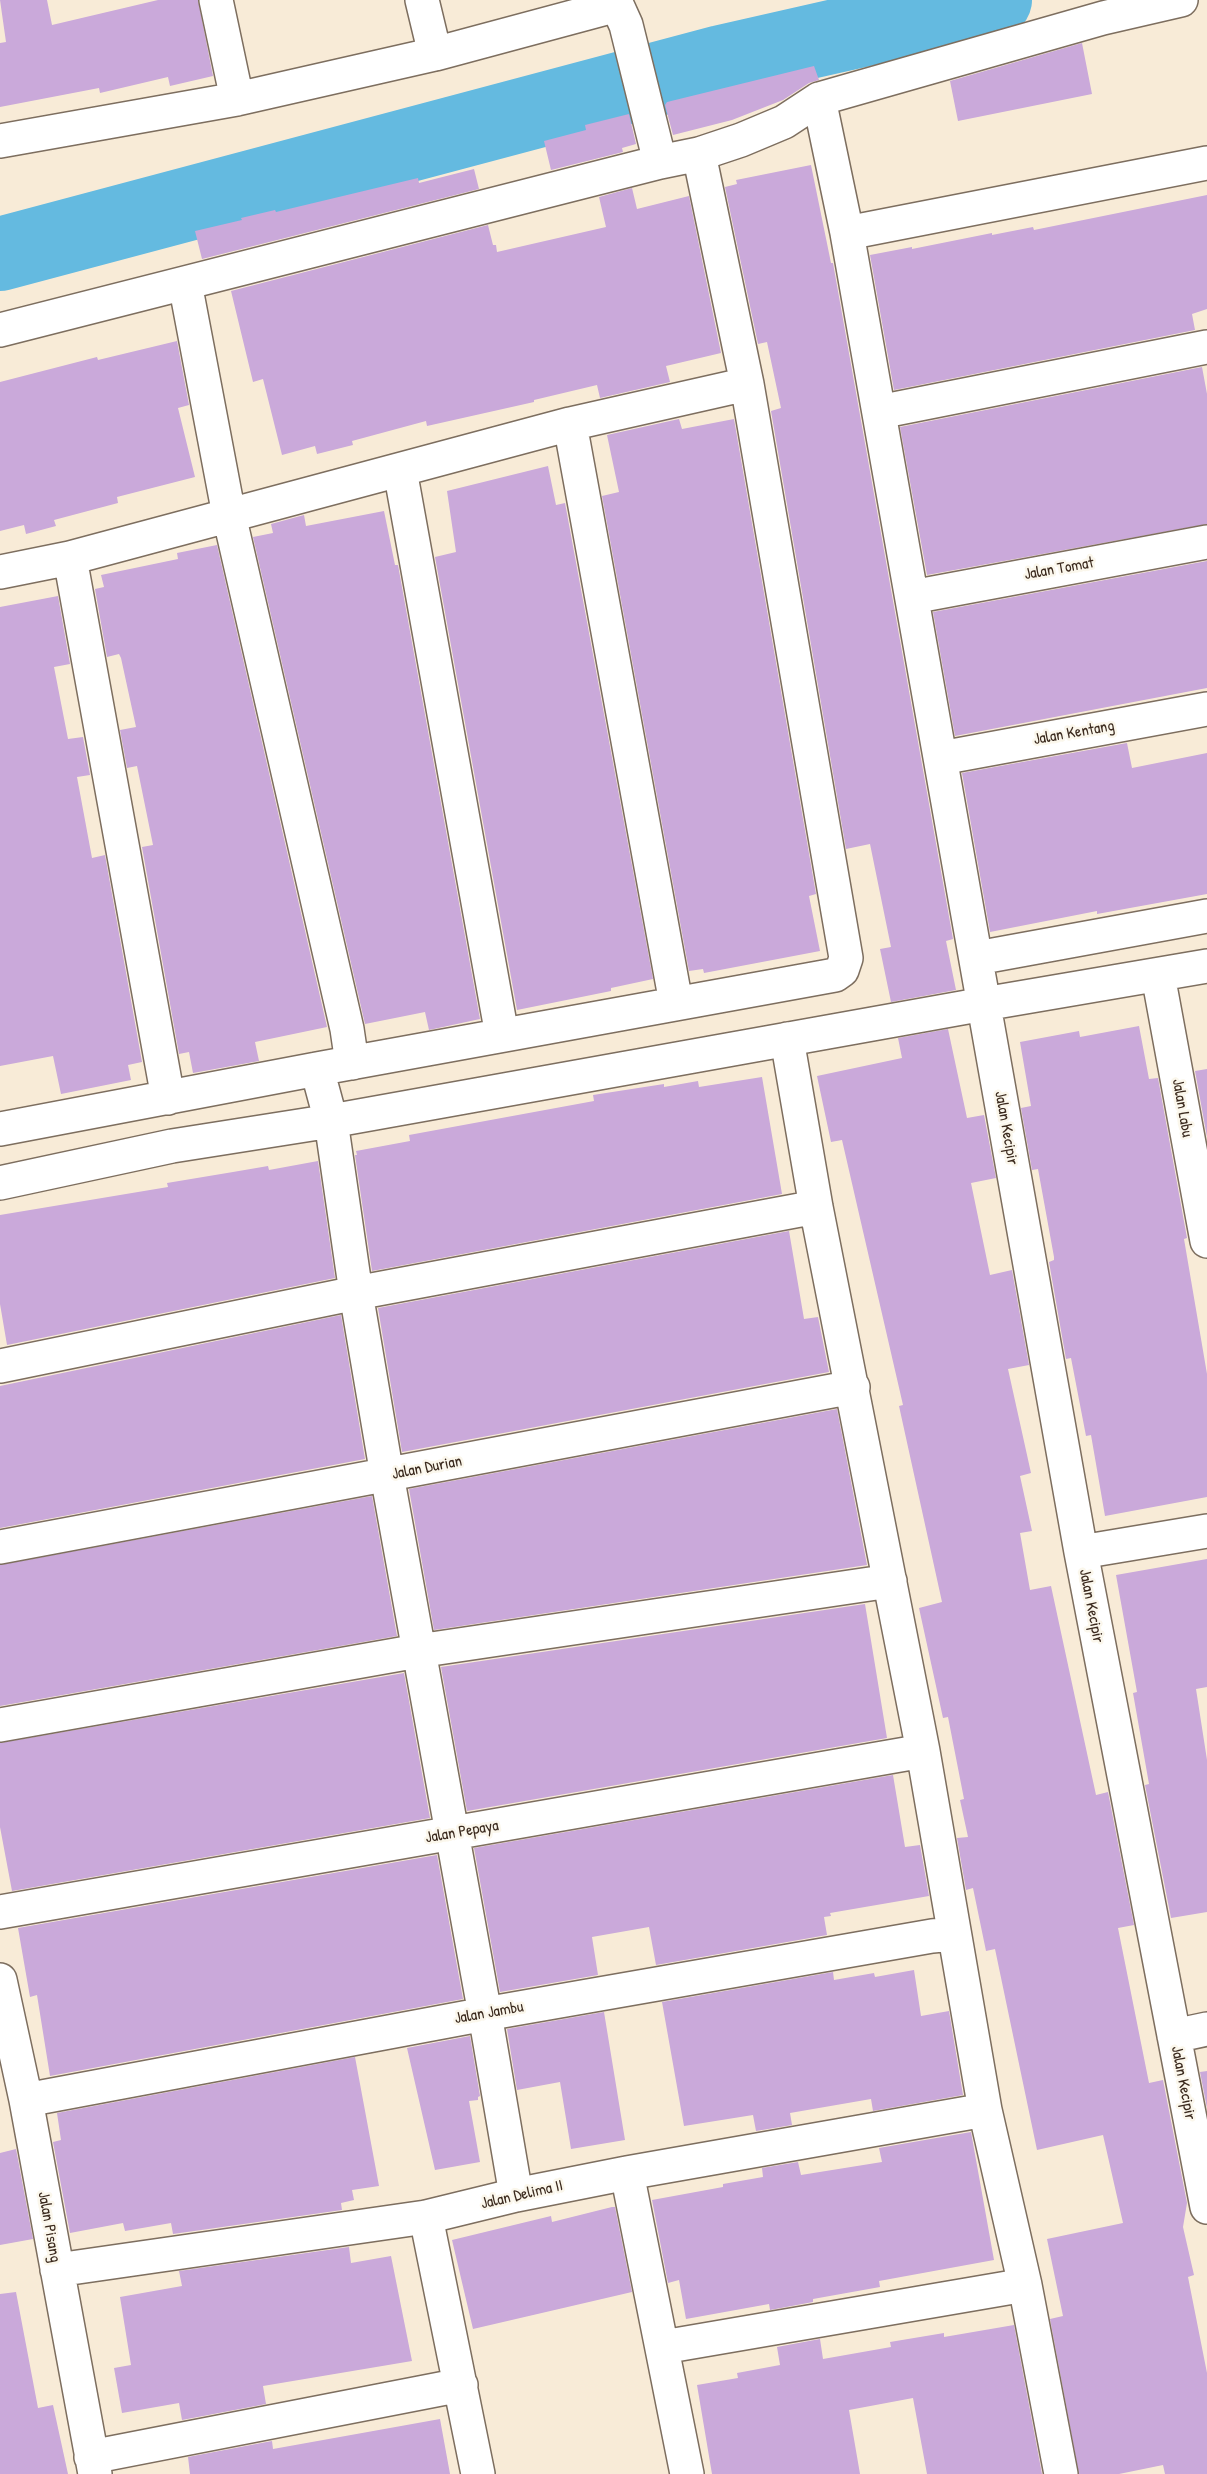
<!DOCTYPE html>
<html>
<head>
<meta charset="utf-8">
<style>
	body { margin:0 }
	canvas { display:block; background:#f8ebd7 }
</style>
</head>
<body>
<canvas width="1207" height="2474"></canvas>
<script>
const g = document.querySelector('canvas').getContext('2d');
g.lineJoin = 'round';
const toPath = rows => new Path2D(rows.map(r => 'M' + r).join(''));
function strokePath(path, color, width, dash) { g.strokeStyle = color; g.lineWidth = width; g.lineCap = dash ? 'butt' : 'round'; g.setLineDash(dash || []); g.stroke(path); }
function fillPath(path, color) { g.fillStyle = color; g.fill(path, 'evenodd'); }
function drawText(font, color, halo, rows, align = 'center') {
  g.font = font + ' "Patrick Hand",sans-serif'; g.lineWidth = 5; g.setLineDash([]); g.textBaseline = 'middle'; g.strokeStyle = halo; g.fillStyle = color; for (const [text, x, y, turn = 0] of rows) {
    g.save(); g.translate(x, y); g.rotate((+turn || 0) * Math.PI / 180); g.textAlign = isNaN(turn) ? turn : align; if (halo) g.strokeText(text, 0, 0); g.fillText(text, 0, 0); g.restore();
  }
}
strokePath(toPath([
	[0,254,721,62,995,0]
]), '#64bae0', 74);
fillPath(toPath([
	[0,0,47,0,52,25,158,0,198,0,213,76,170,86,168,77,100,93,99,88,0,107,0,43,6,42],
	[1082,43,1092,94,958,121,950,81],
	[814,66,819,80,809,83,783,100,732,120,673,135,665,105,667,102],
	[629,114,636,144,622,148,623,152,551,170,544,141,586,130,585,125],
	[811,165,831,263,833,263,953,939,946,941,956,990,891,1002,880,949,891,947,870,844,846,849,771,411,781,408,767,342,758,344,725,187,737,184,736,180],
	[474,169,479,189,202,259,195,231,242,220,241,218,275,210,276,212,418,178,419,183],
	[632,188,637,209,689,196,721,353,666,366,670,382,600,398,597,385,534,400,534,402,427,426,426,421,352,441,353,445,317,454,315,446,282,455,263,379,253,382,231,291,488,225,493,245,496,245,497,252,606,227,599,197],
	[1207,195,1207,309,1192,314,1195,330,894,390,870,255,912,247,912,249,992,233,992,235,1033,227,1034,230],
	[177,341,189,405,178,408,195,477,117,497,118,503,54,520,56,526,26,534,24,525,0,531,0,382,97,357,98,360],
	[1202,367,1207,394,1207,524,927,575,900,427],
	[679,419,682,429,734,419,816,894,809,896,820,951,704,973,703,969,689,971,602,496,619,492,607,435],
	[548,466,556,505,565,503,653,979,611,988,611,991,517,1010,435,557,456,552,447,491],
	[384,511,395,565,398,565,480,1019,429,1030,425,1012,365,1024,253,537,273,533,271,524,304,515,306,526],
	[217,545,327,1027,255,1042,259,1061,193,1073,189,1052,179,1054,142,847,153,845,137,766,127,768,120,730,136,727,121,658,119,654,107,657,95,589,104,587,101,575,178,559,177,553],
	[1207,561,1207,688,955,736,933,612],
	[58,596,70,664,54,667,68,739,83,737,90,775,77,777,92,858,105,855,142,1062,128,1065,131,1080,61,1094,53,1056,0,1066,0,607],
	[1127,743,1132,768,1207,753,1207,894,1097,914,1097,911,990,932,962,773],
	[1139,1026,1149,1079,1158,1078,1187,1238,1184,1239,1207,1374,1207,1497,1105,1516,1091,1435,1086,1436,1071,1358,1066,1359,1049,1262,1054,1260,1054,1257,1038,1169,1032,1170,1021,1108,1031,1106,1020,1042,1079,1031,1080,1037],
	[948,1029,967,1118,984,1115,996,1178,971,1183,990,1275,1012,1270,1029,1365,1008,1369,1031,1473,1020,1476,1032,1531,1020,1533,1030,1590,1051,1586,1096,1795,1108,1792,1134,1925,1118,1928,1149,2083,1163,2080,1187,2203,1183,2227,1194,2275,1188,2277,1207,2373,1207,2474,1165,2474,1163,2465,1119,2474,1079,2474,1050,2319,1063,2316,1047,2239,1123,2223,1103,2135,1037,2150,995,1949,986,1951,973,1888,966,1890,957,1838,968,1837,960,1800,964,1799,948,1717,943,1718,919,1608,942,1602,899,1406,903,1405,842,1140,831,1142,817,1076,902,1058,898,1038],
	[1207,1069,1207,1137,1195,1071],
	[762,1077,782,1194,372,1271,355,1155,357,1155,356,1151,410,1141,409,1135,594,1101,593,1095,664,1084,664,1087,698,1081,699,1087],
	[318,1161,335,1278,7,1345,0,1304,0,1215,168,1187,167,1183,233,1172,268,1166,269,1170],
	[789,1231,804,1319,818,1317,829,1372,402,1452,378,1308],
	[341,1315,365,1459,0,1528,0,1386],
	[837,1409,867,1565,434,1630,409,1489],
	[372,1496,397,1636,0,1706,0,1565],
	[1207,1559,1207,1687,1196,1689,1207,1760,1207,1912,1171,1918,1145,1785,1149,1784,1133,1693,1137,1692,1116,1575],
	[865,1604,887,1738,467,1811,441,1667],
	[404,1673,430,1818,12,1891,0,1827,0,1743],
	[893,1775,905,1847,920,1845,929,1896,830,1913,831,1916,824,1917,827,1935,656,1965,649,1927,592,1937,598,1975,500,1992,474,1848],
	[437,1855,463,1999,50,2076,37,1995,30,1997,18,1928],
	[914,1970,921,2016,949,2011,963,2095,873,2111,871,2099,790,2113,792,2125,756,2131,753,2115,684,2126,662,2002,833,1972,834,1980,874,1973,875,1977],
	[604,2012,625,2140,571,2149,560,2082,517,2090,507,2029],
	[470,2036,480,2096,478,2097,478,2100,469,2101,480,2162,435,2170,407,2048],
	[355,2057,379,2186,352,2190,354,2200,341,2203,342,2210,173,2234,171,2223,125,2231,123,2223,70,2233,53,2142,61,2140,57,2113],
	[1207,2071,1207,2108,1200,2072],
	[971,2132,994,2260,879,2281,880,2287,813,2299,813,2302,770,2310,769,2304,686,2319,679,2280,668,2283,652,2200,723,2187,723,2184,763,2177,762,2168,798,2162,801,2175,882,2162,879,2148],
	[16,2149,33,2239,0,2245,0,2153],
	[612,2207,615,2207,632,2292,473,2329,452,2240,551,2216,552,2222],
	[349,2247,351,2263,391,2256,412,2361,263,2386,266,2404,182,2420,179,2403,122,2413,114,2368,131,2365,120,2297,182,2286,179,2271],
	[16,2292,38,2408,53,2405,68,2474,0,2474,0,2294],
	[1014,2325,1042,2474,927,2474,913,2398,849,2410,860,2474,712,2474,697,2385,738,2378,737,2373,780,2365,777,2347,820,2339,823,2359,891,2347,890,2342,944,2333,944,2337],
	[440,2419,450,2474,190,2474,188,2457,272,2441,273,2449]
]), '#caa9da');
const minor = toPath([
	[216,0,237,99],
	[422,0,435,54],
	[617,5,626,25,660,162],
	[819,99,847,233,1081,1552,1207,2207],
	[0,141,237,99,435,54,617,5,616,0],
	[847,233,1207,163],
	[185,283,229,515,347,1029,352,1063],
	[0,330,660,162,699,154,741,140,784,122,819,99,1103,18,1181,0],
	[879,412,1207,347],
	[570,424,676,1003],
	[400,470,502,1035],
	[70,558,168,1098],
	[0,572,70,558,570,424,747,384],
	[912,597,1207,542],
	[941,758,1207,709],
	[977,958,1207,916],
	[1158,975,1207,1241],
	[787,1039,816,1207,923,1751,985,2110,1025,2285,1061,2474],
	[317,1069,331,1121,356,1293,387,1475,485,2014,516,2195],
	[0,1129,317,1069,835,975,842,970,846,958,747,384,699,154],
	[0,1183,172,1146,331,1121,984,1004,1207,966],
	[0,1366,356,1293,816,1207],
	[0,1547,853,1387],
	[1081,1552,1207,1531],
	[0,1725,418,1651,890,1581],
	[0,1912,923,1751],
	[0,1980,26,2100,95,2474],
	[1174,2036,1207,2029],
	[26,2100,485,2014,932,1936,954,1934],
	[627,2173,687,2474],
	[426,2217,478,2474],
	[57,2270,426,2217,516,2195,627,2173,985,2110],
	[663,2347,1025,2285],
	[91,2457,461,2385]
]);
strokePath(minor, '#7d6e5f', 36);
strokePath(minor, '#fff', 33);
drawText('16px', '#3b2a1e', '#fbf7ec', [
	["Jalan Tomat",1059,569,-10],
	["Jalan Kentang",1074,733,-10],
	["Jalan Labu",1182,1108,80],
	["Jalan Kecipir",1006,1128,80],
	["Jalan Durian",427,1468,-11],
	["Jalan Kecipir",1091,1606,79],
	["Jalan Pepaya",462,1832,-10],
	["Jalan Jambu",489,2013,-10],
	["Jalan Kecipir",1183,2083,79],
	["Jalan Delima II",522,2195,-13],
	["Jalan Pisang",49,2227,80]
]);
</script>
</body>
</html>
